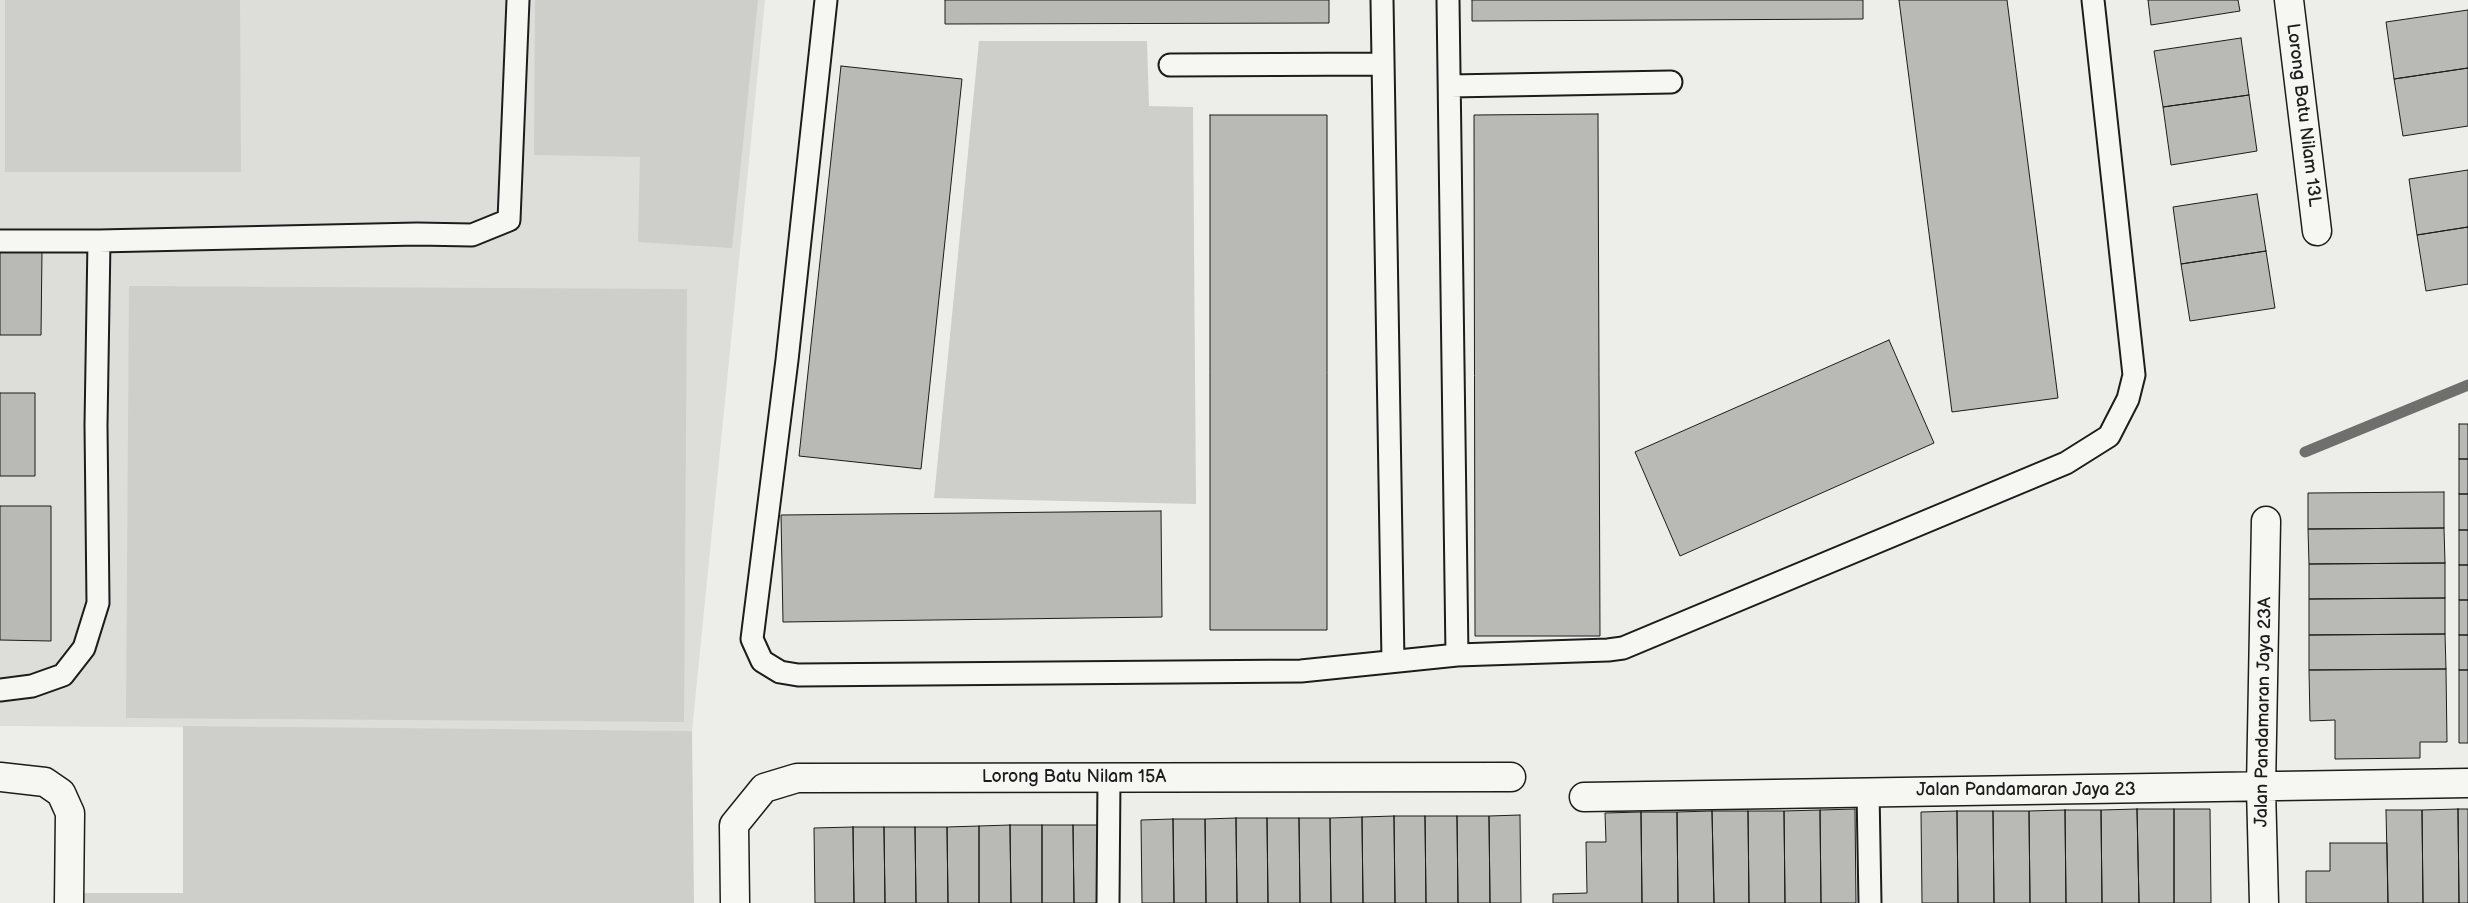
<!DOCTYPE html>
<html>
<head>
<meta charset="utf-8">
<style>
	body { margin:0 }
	canvas { display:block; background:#edede9 }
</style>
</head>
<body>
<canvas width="2468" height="903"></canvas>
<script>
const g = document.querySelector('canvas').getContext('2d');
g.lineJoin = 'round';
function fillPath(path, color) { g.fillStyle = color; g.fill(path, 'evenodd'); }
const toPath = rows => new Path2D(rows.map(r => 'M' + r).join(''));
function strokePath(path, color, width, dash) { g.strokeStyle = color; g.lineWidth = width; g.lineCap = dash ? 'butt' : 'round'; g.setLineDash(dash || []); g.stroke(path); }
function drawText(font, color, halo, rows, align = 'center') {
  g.font = font + ' "Balsamiq Sans",sans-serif'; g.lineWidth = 4.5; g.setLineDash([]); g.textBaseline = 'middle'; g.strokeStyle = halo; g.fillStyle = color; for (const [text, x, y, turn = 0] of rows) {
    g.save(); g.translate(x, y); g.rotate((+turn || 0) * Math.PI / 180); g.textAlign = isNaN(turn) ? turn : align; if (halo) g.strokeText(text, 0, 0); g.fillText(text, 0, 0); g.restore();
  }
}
fillPath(toPath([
	[0,0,765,0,692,731,0,726]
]), '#ddddda');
fillPath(toPath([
	[5,0,240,0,241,172,5,172],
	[535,0,758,0,732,248,638,242,640,157,534,155],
	[979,41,1147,41,1149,106,1193,107,1196,504,934,498],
	[129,286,687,289,684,722,126,718],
	[183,726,692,731,694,903,82,903,82,893,183,893]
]), '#cececb');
strokePath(toPath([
	[2305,452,2468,385]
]), '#6f6f6d', 11);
const building = toPath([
	[945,0,1329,0,1329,23,945,24,945,0],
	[1472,0,1863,0,1863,19,1472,21,1472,0],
	[1899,0,2007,0,2058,398,1952,412,1899,0],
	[2148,0,2238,0,2240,11,2151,25,2148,0],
	[2468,10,2468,68,2394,79,2386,22,2468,10],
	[2241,38,2249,95,2163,107,2154,51,2241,38],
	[841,66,962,79,921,469,799,456,841,66],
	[2468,68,2468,126,2403,136,2394,79,2468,68],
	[2249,95,2257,151,2171,165,2163,107,2249,95],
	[1598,114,1600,636,1475,636,1474,115,1598,114],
	[1210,115,1327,115,1327,630,1210,630,1210,115],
	[2468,170,2468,227,2417,235,2409,179,2468,170],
	[2257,194,2266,251,2181,264,2173,207,2257,194],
	[2468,227,2468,284,2426,291,2417,235,2468,227],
	[0,250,42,250,41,335,0,335,0,250],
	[2266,251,2275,308,2190,321,2181,264,2266,251],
	[1889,340,1934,443,1680,556,1635,452,1889,340],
	[0,393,35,393,35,476,0,476,0,393],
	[2459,424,2468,424,2468,459,2459,459,2459,424],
	[2459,459,2468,459,2468,494,2459,494,2459,459],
	[2444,492,2444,528,2308,529,2308,493,2444,492],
	[2459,494,2468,494,2468,530,2459,530,2459,494],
	[0,506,51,506,51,641,0,640,0,506],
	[1161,511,1162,617,783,622,781,515,1161,511],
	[2444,528,2445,563,2309,564,2308,529,2444,528],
	[2459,530,2468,530,2468,565,2459,565,2459,530],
	[2445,563,2445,598,2309,599,2309,564,2445,563],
	[2459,565,2468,565,2468,600,2459,600,2459,565],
	[2445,598,2445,634,2309,635,2309,599,2445,598],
	[2459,600,2468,600,2468,635,2459,635,2459,600],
	[2445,634,2446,669,2309,670,2309,635,2445,634],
	[2459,635,2468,635,2468,670,2459,670,2459,635],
	[2446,669,2447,742,2420,742,2420,758,2335,759,2335,720,2310,721,2309,670,2446,669],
	[2459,670,2468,670,2468,743,2459,743,2459,670],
	[1855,809,1856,903,1821,903,1820,810,1855,809],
	[2137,809,2139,903,2102,903,2101,810,2137,809],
	[2137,809,2174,809,2174,903,2139,903,2137,809],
	[2174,809,2210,809,2211,903,2174,903,2174,809],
	[2458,809,2459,903,2423,903,2422,810,2458,809],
	[2458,809,2468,809,2468,903,2459,903,2458,809],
	[1820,810,1821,903,1785,903,1784,811,1820,810],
	[2065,810,2066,903,2030,903,2029,811,2065,810],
	[2065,810,2101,810,2102,903,2066,903,2065,810],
	[2386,810,2422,810,2423,903,2388,903,2386,810],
	[1712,811,1714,903,1678,903,1677,812,1712,811],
	[1712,811,1748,811,1749,903,1714,903,1712,811],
	[1748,811,1784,811,1785,903,1749,903,1748,811],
	[1957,811,1958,903,1922,903,1921,812,1957,811],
	[1957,811,1993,811,1994,903,1958,903,1957,811],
	[1993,811,2029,811,2030,903,1994,903,1993,811],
	[1641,812,1642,903,1553,903,1553,894,1587,893,1586,842,1606,842,1605,813,1641,812],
	[1641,812,1677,812,1678,903,1642,903,1641,812],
	[1520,815,1521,903,1490,903,1489,816,1520,815],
	[1394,816,1395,903,1363,903,1362,817,1394,816],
	[1394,816,1425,816,1426,903,1395,903,1394,816],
	[1425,816,1457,816,1458,903,1426,903,1425,816],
	[1457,816,1489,816,1490,903,1458,903,1457,816],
	[1362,817,1363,903,1331,903,1330,818,1362,817],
	[1236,818,1237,903,1206,903,1205,819,1236,818],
	[1236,818,1267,818,1268,903,1237,903,1236,818],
	[1267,818,1299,818,1300,903,1268,903,1267,818],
	[1299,818,1330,818,1331,903,1300,903,1299,818],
	[1173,819,1174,903,1142,903,1141,820,1173,819],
	[1173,819,1205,819,1206,903,1174,903,1173,819],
	[1010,825,1011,903,979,903,979,826,1010,825],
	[1010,825,1042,825,1042,903,1011,903,1010,825],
	[1042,825,1073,825,1074,903,1042,903,1042,825],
	[1073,825,1105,825,1106,903,1074,903,1073,825],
	[979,826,979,903,948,903,947,827,979,826],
	[853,827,854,903,815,903,814,828,853,827],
	[853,827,884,827,885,903,854,903,853,827],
	[884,827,915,827,916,903,885,903,884,827],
	[915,827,947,827,948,903,916,903,915,827],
	[2330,843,2387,843,2388,903,2306,903,2306,871,2330,871,2330,843]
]);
fillPath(building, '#b9b9b6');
strokePath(building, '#1c1c1c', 1);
const service = toPath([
	[826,0,787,360,752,639,762,661,780,672,798,675,1301,671,1457,655,1608,650,1623,648,2066,463,2109,436,2128,399,2134,375,2093,0],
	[1382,0,1393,661],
	[1448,0,1457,655],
	[1170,65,1382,64],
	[1450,86,1671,82],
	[0,241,99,241,417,234,472,235,509,220,518,0],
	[0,690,32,686,63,675,84,648,98,603,96,425,99,241],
	[1868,791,1870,903],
	[1108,903,1109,777]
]);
const minor = toPath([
	[2289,0,2317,231],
	[0,777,45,782,61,793,70,813,69,903],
	[1584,797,2468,783],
	[735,903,734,825,764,788,797,778,1511,777],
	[2264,903,2261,788,2266,521]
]);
strokePath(service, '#1c1c1c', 25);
strokePath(minor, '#1c1c1c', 31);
strokePath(service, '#f6f6f2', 21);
strokePath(minor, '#f6f6f2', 28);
drawText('18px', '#1c1c1c', '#f6f6f2', [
	["Lorong Batu Nilam 13L",2303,115,83],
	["Jalan Pandamaran Jaya 23A",2264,712,-89],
	["Lorong Batu Nilam 15A",1074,777],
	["Jalan Pandamaran Jaya 23",2026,790]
]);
</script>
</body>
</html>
